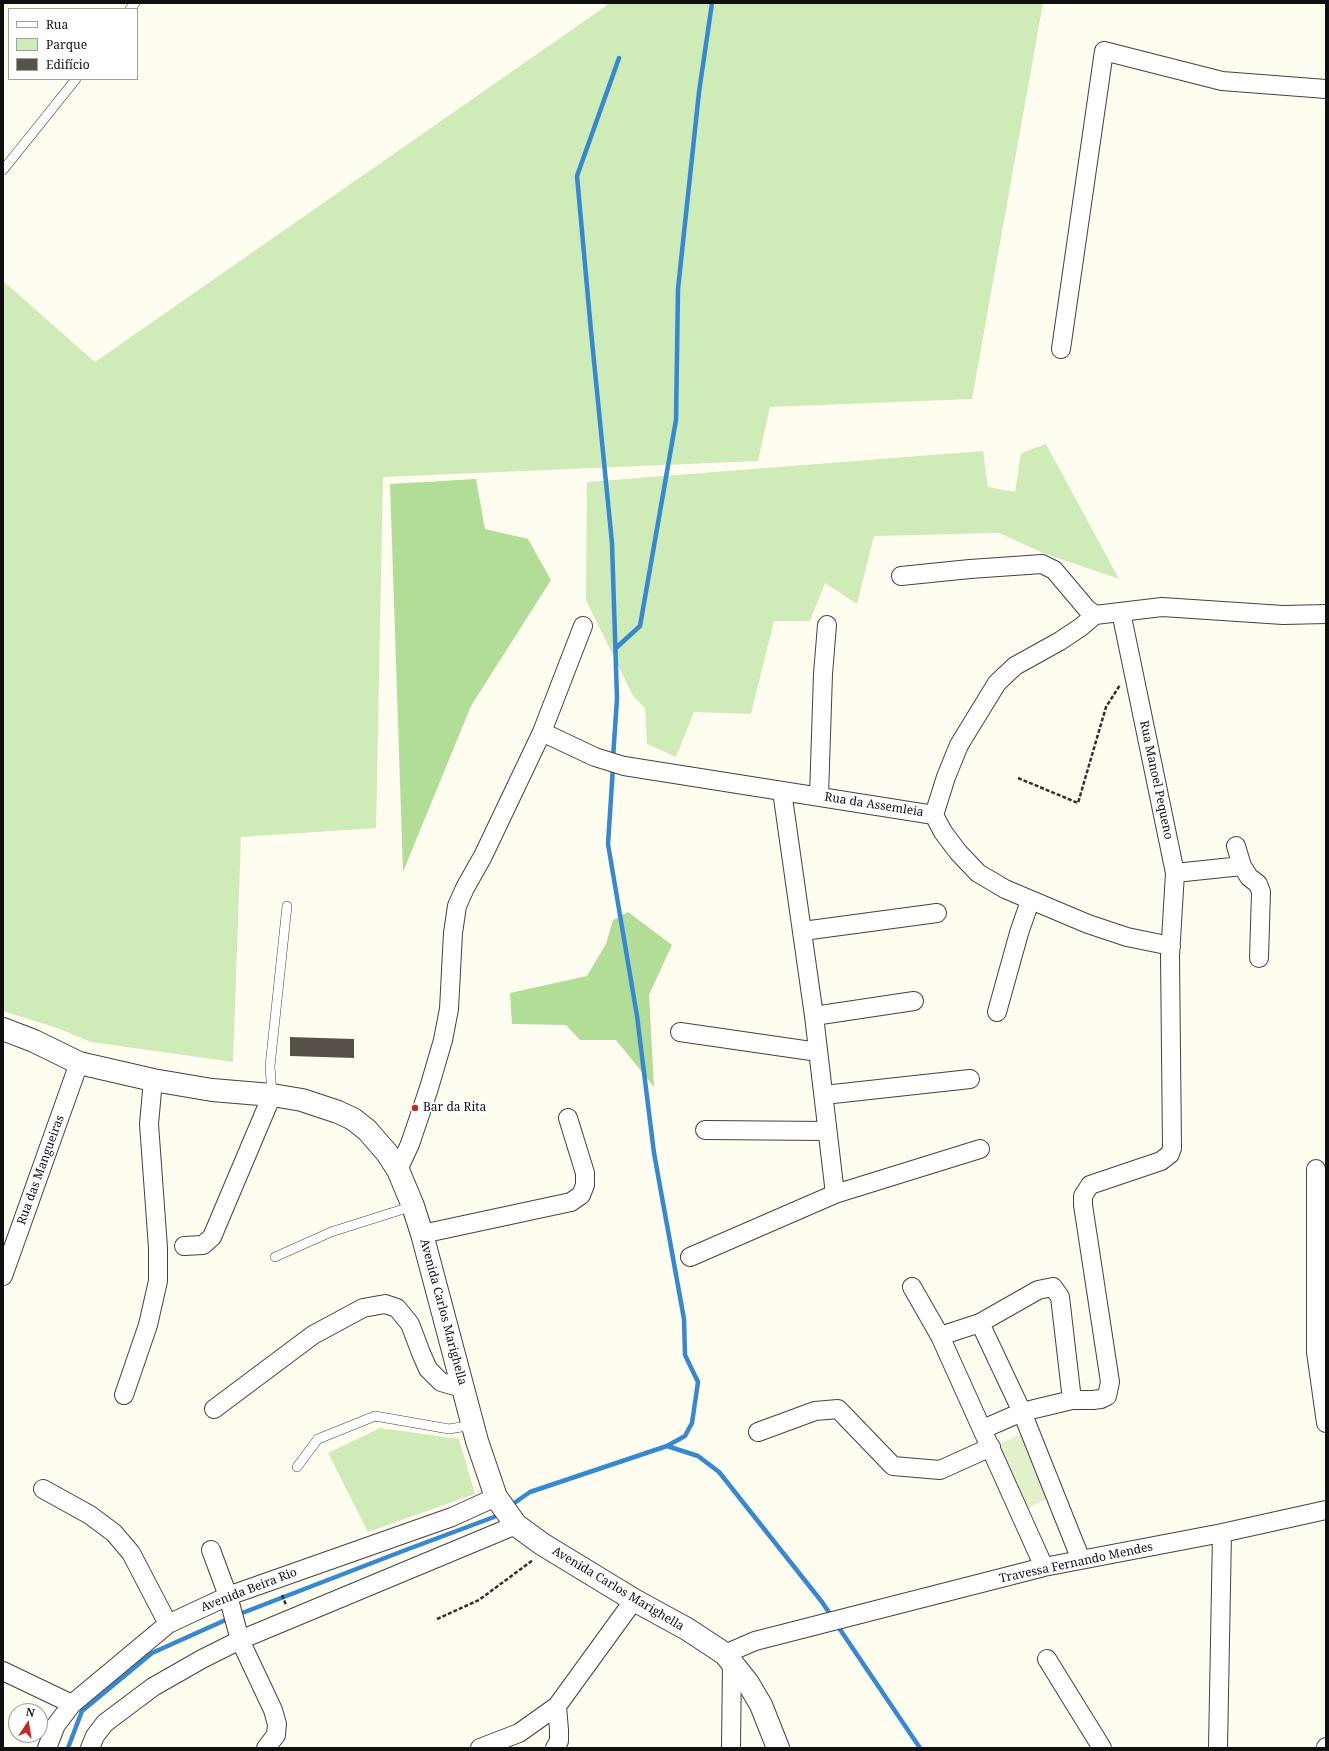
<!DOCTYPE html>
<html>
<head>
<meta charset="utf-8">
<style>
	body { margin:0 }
	#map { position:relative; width:1329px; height:1751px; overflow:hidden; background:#fffdf0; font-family:"Noto Serif",serif }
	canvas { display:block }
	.frame { position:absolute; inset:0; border:4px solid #0f0f0f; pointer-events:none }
	.legend { position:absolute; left:8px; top:8px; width:130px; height:72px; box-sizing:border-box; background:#fff; border:1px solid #9f9f9f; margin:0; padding:5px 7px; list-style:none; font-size:12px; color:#0f0f0f }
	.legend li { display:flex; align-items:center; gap:8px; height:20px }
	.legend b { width:20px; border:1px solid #9f9f9f }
	.north { position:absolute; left:8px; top:1703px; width:40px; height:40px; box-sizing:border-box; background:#fff; border:1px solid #9f9f9f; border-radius:50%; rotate:12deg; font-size:11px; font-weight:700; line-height:16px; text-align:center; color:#0f0f0f }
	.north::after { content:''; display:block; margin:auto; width:14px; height:18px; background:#c42621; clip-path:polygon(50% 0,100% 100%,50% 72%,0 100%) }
</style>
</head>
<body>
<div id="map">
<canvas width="1329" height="1751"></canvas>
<div class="frame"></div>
<ul class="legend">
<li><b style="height:5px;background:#fff"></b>Rua</li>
<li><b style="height:11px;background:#cfebb8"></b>Parque</li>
<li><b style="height:11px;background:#58514a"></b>Edifício</li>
</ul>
<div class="north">N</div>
</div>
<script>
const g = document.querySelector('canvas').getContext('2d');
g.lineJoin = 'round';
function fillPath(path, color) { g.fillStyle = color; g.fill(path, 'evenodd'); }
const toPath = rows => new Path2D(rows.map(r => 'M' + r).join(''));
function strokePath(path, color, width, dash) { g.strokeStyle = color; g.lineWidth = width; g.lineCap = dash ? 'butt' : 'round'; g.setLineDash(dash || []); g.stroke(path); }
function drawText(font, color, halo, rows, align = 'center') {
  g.font = font + ' "Noto Serif",serif'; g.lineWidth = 4; g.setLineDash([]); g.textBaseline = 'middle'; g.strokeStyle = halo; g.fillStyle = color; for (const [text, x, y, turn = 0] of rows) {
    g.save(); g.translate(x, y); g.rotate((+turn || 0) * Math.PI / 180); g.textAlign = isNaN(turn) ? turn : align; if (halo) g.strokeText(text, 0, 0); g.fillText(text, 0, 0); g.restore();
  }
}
fillPath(toPath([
	[606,3,1043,3,972,399,770,407,758,461,383,477,376,828,241,837,233,1062,91,1042,60,1029,3,1011,3,281,95,362,606,6],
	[1046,444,1119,579,1043,553,999,533,874,536,857,604,825,583,810,621,774,621,751,714,694,712,676,757,647,744,645,708,633,696,586,600,587,482,983,451,988,487,1015,492,1021,453],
	[380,1428,459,1439,475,1494,368,1532,328,1453]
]), '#cfebb8');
fillPath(toPath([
	[476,479,485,529,528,539,551,580,471,706,403,872,390,484],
	[628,912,672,945,649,995,654,1087,616,1040,580,1040,566,1025,512,1024,510,993,587,976,606,944,613,920]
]), '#b1dd97');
fillPath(toPath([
	[1028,1431,1057,1494,1026,1509,997,1445]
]), '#e1f2ca');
strokePath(toPath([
	[616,648,640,626,676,420,678,289,699,92,712,3],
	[613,758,617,699,612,543,591,331,577,176,619,58],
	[667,1446,698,1456,719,1472,822,1602,832,1617],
	[510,1506,530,1492,667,1446,685,1436,692,1423,698,1382,685,1355,684,1319,654,1153,637,1016,608,844,613,767],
	[237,1615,403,1551,494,1517,500,1513],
	[837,1625,920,1748],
	[68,1748,82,1711,152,1653,230,1618]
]), '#3788d2', 4.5);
fillPath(toPath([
	[290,1037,354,1039,354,1058,290,1056]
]), '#58514a');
const service = toPath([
	[130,9,135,3],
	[3,170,76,79],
	[272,1095,270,1066,287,906],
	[275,1257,331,1232,413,1206],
	[297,1467,318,1439,375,1416,449,1429,473,1425]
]);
const minor = toPath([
	[1061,349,1104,51,1222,81,1326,89],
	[901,576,970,569,1042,564,1054,570,1087,609,1095,615],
	[542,732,595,757,624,766,934,815],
	[782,791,814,1016,835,1194],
	[819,796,823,674,827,625],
	[934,815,946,777,959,745,997,683,1015,666,1060,641,1081,627,1095,615,1162,607,1283,615,1326,614],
	[934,815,943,832,958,852,978,873,1005,889,1088,924,1127,937,1171,946],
	[1242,866,1249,877,1258,884,1261,892,1259,958],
	[1175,873,1242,866,1236,846],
	[803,931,937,913],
	[997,1012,1019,933,1030,901],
	[814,1016,914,1001],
	[680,1032,818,1052],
	[824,1095,970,1079],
	[705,1130,827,1131],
	[1316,1169,1316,1352,1326,1423],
	[398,1170,410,1144,429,1088,443,1040,449,1009,453,933,457,906,465,888,483,856,542,732,583,626],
	[422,1234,571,1202,581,1195,585,1185,585,1173,568,1118],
	[184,1246,203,1245,212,1237,272,1095],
	[690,1257,835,1194,980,1149],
	[3,1276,79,1063],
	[912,1287,940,1336,1044,1567],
	[980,1323,1022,1412,1081,1560],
	[940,1336,980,1323,1038,1290,1053,1287,1060,1297,1072,1400],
	[124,1395,148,1325,158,1281,158,1248,149,1124,153,1080],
	[214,1409,313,1335,363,1308,385,1304,397,1308,410,1324,421,1353,428,1369,441,1382,462,1388],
	[983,1429,1022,1412,1072,1400,1093,1400,1101,1399,1107,1396,1110,1382,1083,1205,1083,1196,1090,1185,1161,1161,1170,1154,1172,1148,1170,956,1175,873,1121,612],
	[758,1432,815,1411,838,1409,893,1466,940,1470,991,1447],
	[43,1489,90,1515,114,1533,131,1553,168,1624],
	[211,1550,228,1596,240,1640,273,1710,277,1724,276,1735,266,1748],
	[725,1654,755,1641,1044,1567,1222,1533,1326,1510],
	[1047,1659,1102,1748],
	[3,1671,72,1704],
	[47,1748,56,1725,72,1704,168,1624,228,1596,452,1517,496,1497],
	[90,1748,95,1736,105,1723,153,1687,202,1659,240,1640,516,1525],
	[480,1748,519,1733,557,1706,634,1600],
	[555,1748,559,1741,559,1730,557,1706],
	[731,1748,732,1661],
	[1218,1748,1222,1533],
	[1326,1748,1326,1747]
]);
const tertiary = toPath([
	[3,1029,34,1041,79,1063,153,1080,212,1090,272,1095,302,1100,338,1112,353,1119,367,1130,387,1153,398,1170,413,1206,422,1234,477,1441,496,1497,516,1525,542,1544,634,1600,687,1629,725,1654,748,1683,761,1705,778,1748]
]);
strokePath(service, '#424242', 10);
strokePath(minor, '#424242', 20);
strokePath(tertiary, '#424242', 24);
strokePath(toPath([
	[1018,778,1078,803,1106,707,1120,685],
	[282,1595,286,1605],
	[437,1619,479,1600,533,1560]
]), '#313131', 2.5, [4, 2]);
strokePath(service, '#fff', 9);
strokePath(minor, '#fff', 18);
strokePath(tertiary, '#fff', 22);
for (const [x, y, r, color] of [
	[415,1108,4,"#c42621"]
]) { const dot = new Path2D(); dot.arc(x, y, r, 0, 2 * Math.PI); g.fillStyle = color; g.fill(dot); strokePath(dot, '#fff', 1.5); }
drawText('12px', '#0f0f0f', '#fff', [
	["Rua Manoel Pequeno",1156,780,78],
	["Rua da Assemleia",874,805,9],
	["Rua das Mangueiras",41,1170,-70],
	["Avenida Carlos Marighella",443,1312,75],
	["Travessa Fernando Mendes",1076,1563,-12],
	["Avenida Carlos Marighella",618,1589,31],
	["Avenida Beira Rio",249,1590,-21]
]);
drawText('12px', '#0f0f0f', '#fff', [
	["Bar da Rita",423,1108]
], 'left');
</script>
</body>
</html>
